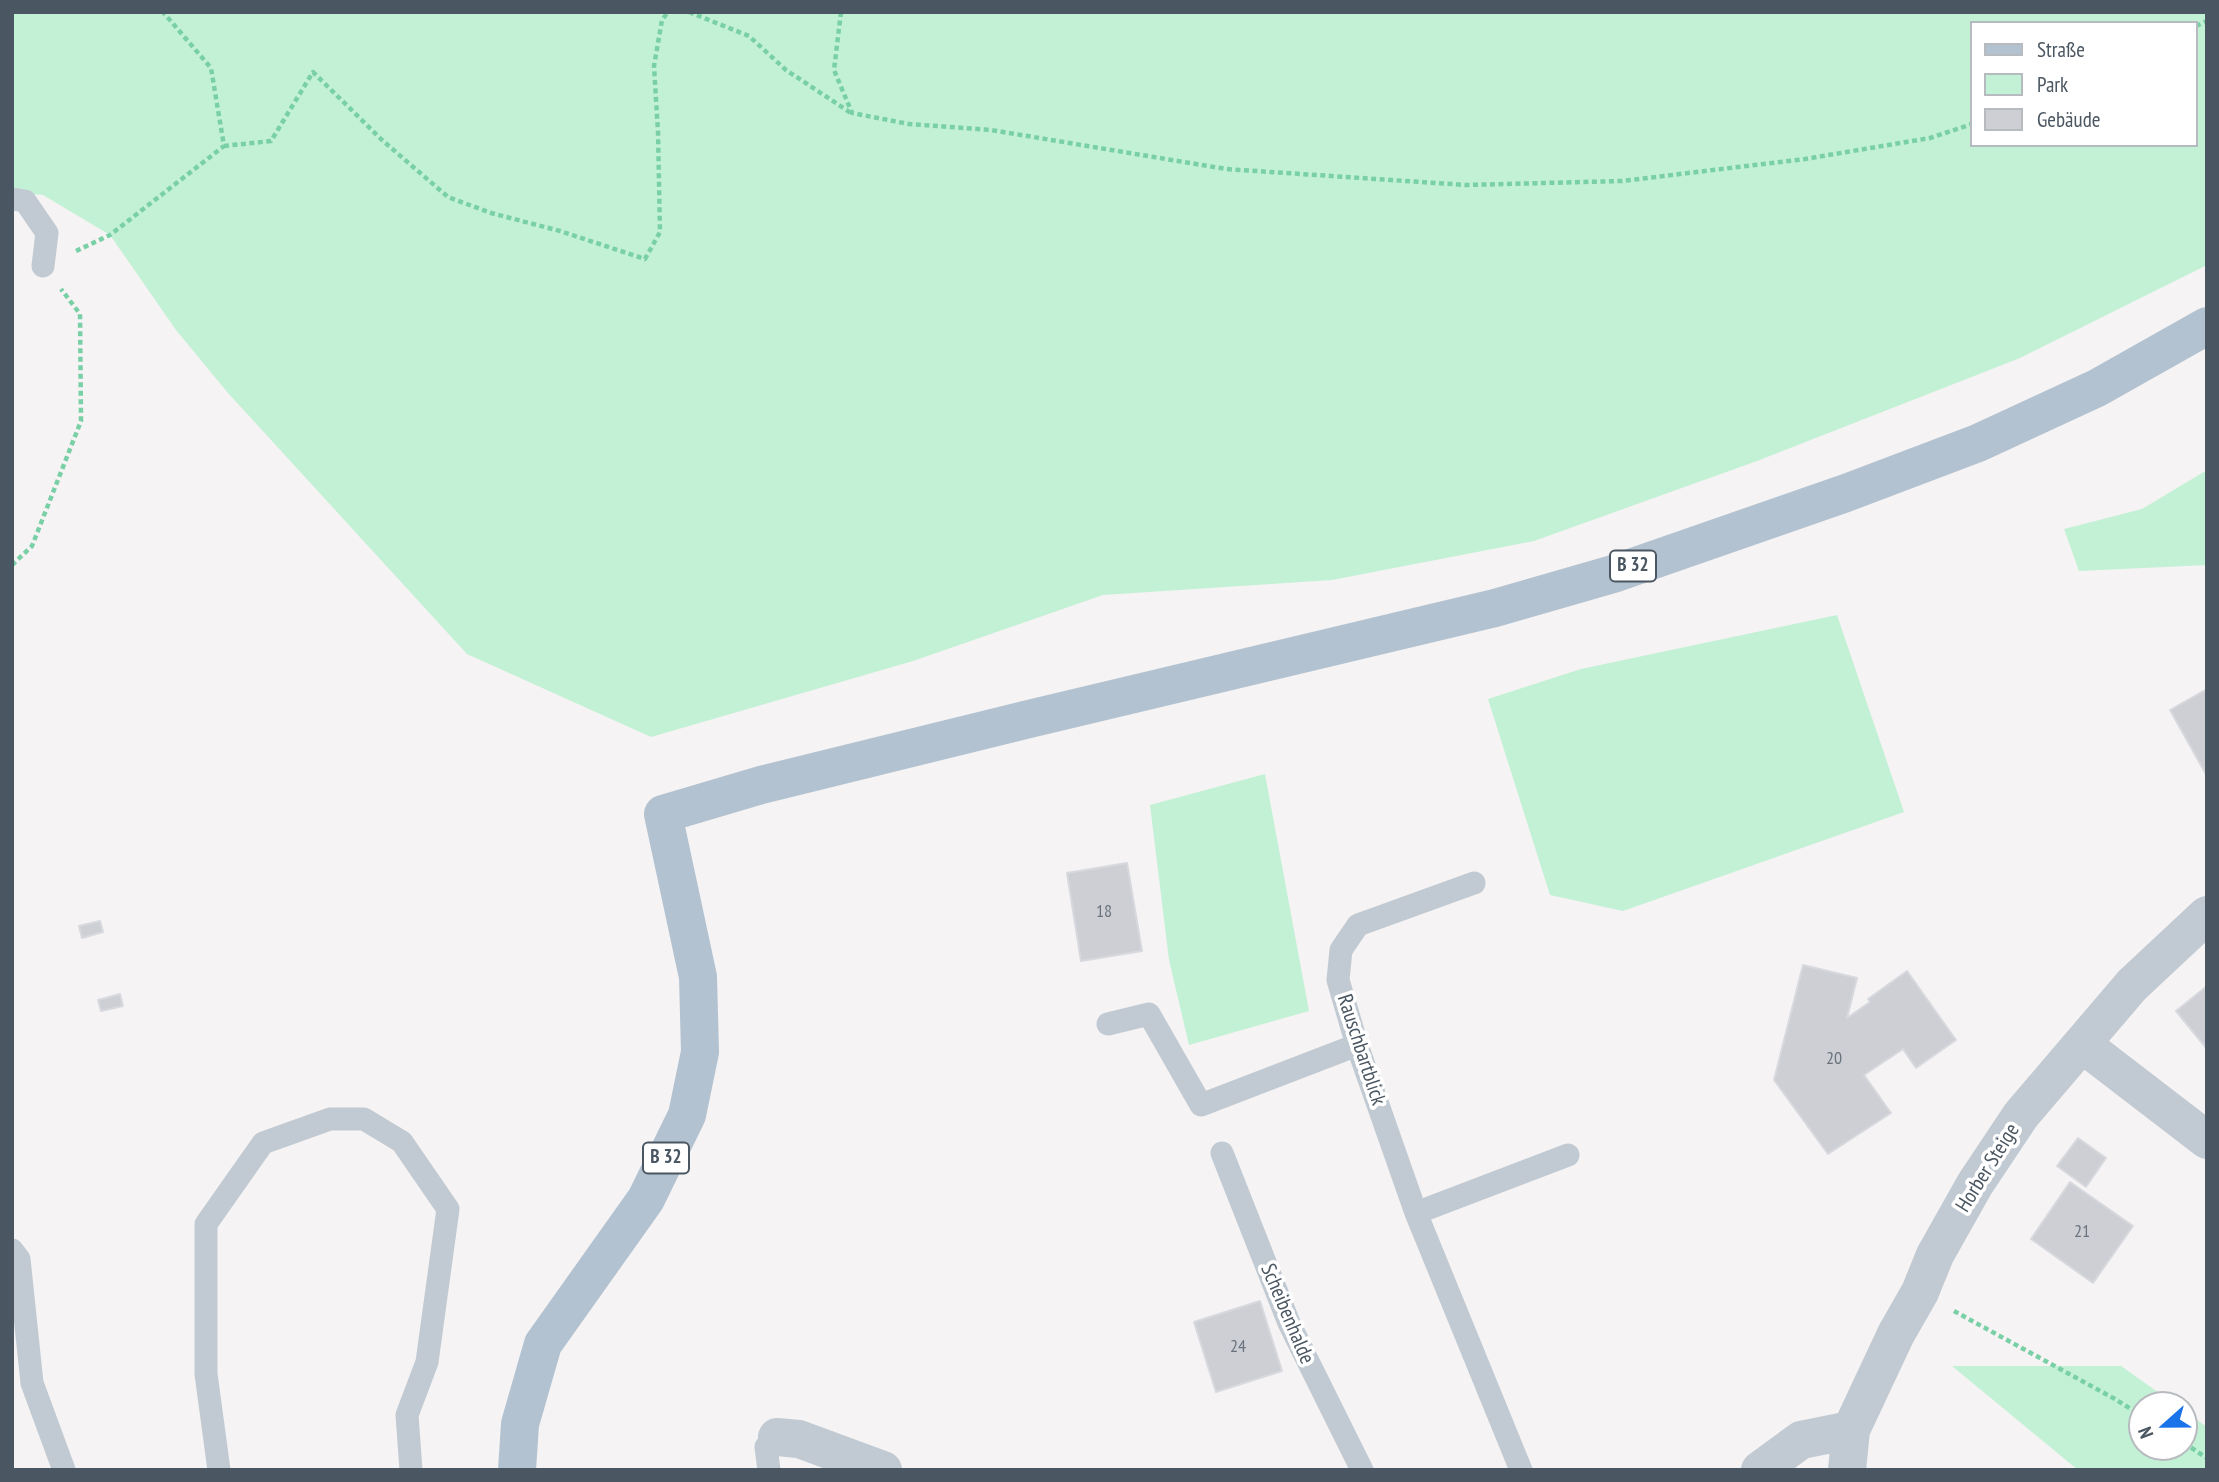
<!DOCTYPE html>
<html>
<head>
<meta charset="utf-8">
<style>
	body { margin:0 }
	#map { position:relative; width:2219px; height:1482px; overflow:hidden; background:#f5f3f3; font-family:"PT Sans Narrow",sans-serif }
	canvas { display:block }
	.frame { position:absolute; inset:0; border:14px solid #4a5661; pointer-events:none }
	.legend { position:absolute; left:1970px; top:21px; width:228px; height:126px; box-sizing:border-box; background:#fff; border:2px solid #b7bbc0; margin:0; padding:9px 12px; list-style:none; font-size:21px; color:#4a5661 }
	.legend li { display:flex; align-items:center; gap:14px; height:35px }
	.legend b { width:35px; border:2px solid #b7bbc0 }
	.north { position:absolute; left:2128px; top:1391px; width:70px; height:70px; box-sizing:border-box; background:#fff; border:2px solid #b7bbc0; border-radius:50%; rotate:249deg; font-size:19px; font-weight:700; line-height:28px; text-align:center; color:#4a5661 }
	.north::after { content:''; display:block; margin:auto; width:24px; height:32px; background:#1a73e8; clip-path:polygon(50% 0,100% 100%,50% 72%,0 100%) }
</style>
</head>
<body>
<div id="map">
<canvas width="2219" height="1482"></canvas>
<div class="frame"></div>
<ul class="legend">
<li><b style="height:9px;background:#b3c2d1"></b>Straße</li>
<li><b style="height:19px;background:#c3f1d5"></b>Park</li>
<li><b style="height:19px;background:#cdcfd5"></b>Gebäude</li>
</ul>
<div class="north">N</div>
</div>
<script>
const g = document.querySelector('canvas').getContext('2d');
g.lineJoin = 'round';
function fillPath(path, color) { g.fillStyle = color; g.fill(path, 'evenodd'); }
const toPath = rows => new Path2D(rows.map(r => 'M' + r).join(''));
function strokePath(path, color, width, dash) { g.strokeStyle = color; g.lineWidth = width; g.lineCap = dash ? 'butt' : 'round'; g.setLineDash(dash || []); g.stroke(path); }
function drawText(font, color, halo, rows, align = 'center') {
  g.font = font + ' "PT Sans Narrow",sans-serif'; g.lineWidth = 7; g.setLineDash([]); g.textBaseline = 'middle'; g.strokeStyle = halo; g.fillStyle = color; for (const [text, x, y, turn = 0] of rows) {
    g.save(); g.translate(x, y); g.rotate((+turn || 0) * Math.PI / 180); g.textAlign = isNaN(turn) ? turn : align; if (halo) g.strokeText(text, 0, 0); g.fillText(text, 0, 0); g.restore();
  }
}
fillPath(toPath([
	[12,12,2207,12,2207,265,2020,358,1757,461,1534,541,1332,580,1103,595,913,661,651,737,467,654,228,393,176,330,110,235,43,195,12,192],
	[1972,23,2196,23,2196,145,1972,145],
	[2207,470,2207,565,2079,571,2064,529,2142,509],
	[1837,615,1904,812,1623,911,1550,895,1488,699,1581,669],
	[1265,774,1309,1011,1189,1045,1169,960,1150,805],
	[1952,1366,2121,1366,2176,1405,2142,1405,2142,1447,2184,1447,2184,1411,2207,1427,2207,1470,2078,1470]
]), '#c3f1d5');
const building = toPath([
	[2207,689,2207,776,2170,710,2207,689],
	[1127,863,1142,951,1081,961,1067,873,1127,863],
	[100,921,103,932,82,938,79,926,100,921],
	[1803,965,1857,978,1847,1018,1870,1002,1868,999,1907,971,1956,1040,1916,1068,1903,1049,1864,1075,1891,1113,1828,1154,1774,1080,1803,965],
	[2207,986,2207,1049,2176,1011,2207,986],
	[120,994,123,1006,101,1011,98,1000,120,994],
	[2078,1138,2106,1158,2086,1187,2057,1166,2078,1138],
	[2070,1182,2133,1226,2093,1283,2031,1239,2070,1182],
	[1260,1301,1282,1371,1216,1392,1194,1322,1260,1301]
]);
fillPath(building, '#cdcfd5');
strokePath(building, '#d7d9de', 2);
strokePath(toPath([
	[689,12,749,36,786,70,851,113],
	[841,12,834,70,852,113,909,124,991,130,1226,169,1466,185,1622,181,1805,159,1930,138,1972,124],
	[2196,26,2207,21],
	[224,146,271,141,313,72,382,140,448,197,491,213,560,231,645,259,660,232,658,132,654,66,662,20,668,12],
	[76,251,110,235,224,146,211,68,163,12],
	[12,565,32,546,81,421,80,314,61,289],
	[1954,1311,2115,1399,2142,1416],
	[2184,1443,2207,1458]
]), '#7ad0a6', 4.5, [5, 3.5]);
strokePath(toPath([
	[12,199,25,201,47,233,43,266],
	[1474,883,1358,925,1341,950,1338,980,1357,1045,1416,1213,1521,1470],
	[1108,1024,1149,1014,1201,1105,1357,1045],
	[1222,1153,1289,1323,1362,1470],
	[1416,1213,1568,1155],
	[12,1250,19,1259,32,1383,64,1470],
	[219,1470,206,1374,206,1224,263,1143,330,1119,364,1119,402,1142,448,1209,427,1362,407,1415,411,1470],
	[769,1470,766,1447,777,1437]
]), '#c1cad2', 23);
strokePath(toPath([
	[2082,1044,2207,1140],
	[777,1437,799,1439,883,1470],
	[1760,1470,1801,1440,1851,1430],
	[1847,1470,1851,1430,1896,1334,1920,1292,1935,1255,1975,1184,2021,1115,2132,985,2207,915]
]), '#c1cad2', 38);
strokePath(toPath([
	[517,1470,520,1424,543,1344,646,1199,687,1115,700,1052,698,977,663,814,761,785,1029,719,1495,608,1613,574,1846,493,1978,443,2097,388,2207,326]
]), '#b3c2d1', 38);
drawText('18px', '#6b747e', null, [
	["18",1104,912],
	["20",1834,1059],
	["21",2082,1232],
	["24",1238,1347]
]);
for (const [x, y, w] of [
	[1633,566,46],
	[666,1158,46]
]) { const box = new Path2D(); box.roundRect(x - w / 2, y - 15.5, w, 31, 5); g.fillStyle = '#fff'; g.fill(box); strokePath(box, '#4a5661', 2); }
drawText('bold 19px', '#4a5661', null, [
	["B 32",1633,566],
	["B 32",666,1158]
]);
drawText('21px', '#4a5661', '#fff', [
	["Rauschbartblick",1361,1050,72],
	["Horber Steige",1988,1168,-58],
	["Scheibenhalde",1287,1314,67]
]);
</script>
</body>
</html>
